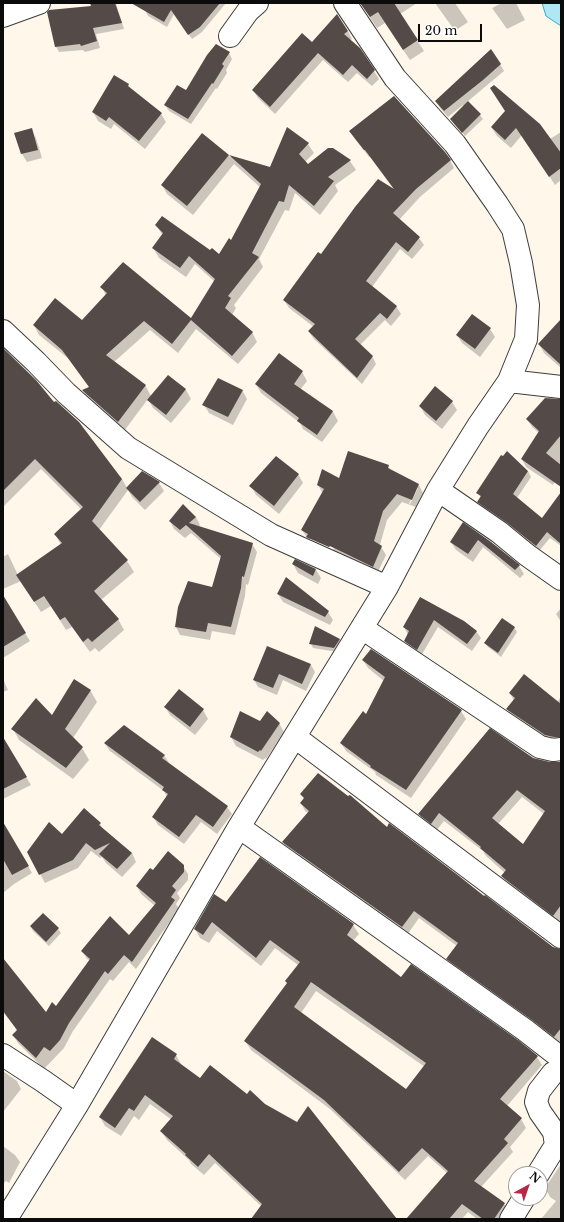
<!DOCTYPE html>
<html>
<head>
<meta charset="utf-8">
<style>
	body { margin:0 }
	#map { position:relative; width:564px; height:1222px; overflow:hidden; background:#fff7ea; font-family:"Libre Baskerville",serif }
	canvas { display:block }
	.frame { position:absolute; inset:0; border:4px solid #0b0b0b; pointer-events:none }
	.north { position:absolute; left:508px; top:1166px; width:40px; height:40px; box-sizing:border-box; background:#fff; border:1px solid #9d9d9d; border-radius:50%; rotate:40deg; font-size:11px; font-weight:700; line-height:16px; text-align:center; color:#0b0b0b }
	.north::after { content:''; display:block; margin:auto; width:14px; height:18px; background:#b82748; clip-path:polygon(50% 0,100% 100%,50% 72%,0 100%) }
	.scale { position:absolute; left:418px; top:24px; width:64px; height:18px; box-sizing:border-box; border:2px solid #0b0b0b; border-top:0; padding-left:5px; font-size:12px; line-height:14px; white-space:nowrap; color:#0b0b0b; -webkit-text-stroke:3px #fff; paint-order:stroke }
</style>
</head>
<body>
<div id="map">
<canvas width="564" height="1222"></canvas>
<div class="frame"></div>
<div class="north">N</div>
<div class="scale">20 m</div>
</div>
<script>
const g = document.querySelector('canvas').getContext('2d');
g.lineJoin = 'round';
function fillPath(path, color) { g.fillStyle = color; g.fill(path, 'evenodd'); }
const toPath = rows => new Path2D(rows.map(r => 'M' + r).join(''));
function strokePath(path, color, width, dash) { g.strokeStyle = color; g.lineWidth = width; g.lineCap = dash ? 'butt' : 'round'; g.setLineDash(dash || []); g.stroke(path); }
const water = toPath([
	[542,3,561,3,561,26,546,16,542,3]
]);
fillPath(water, '#b0e7f5');
strokePath(water, '#39aaca', 1);
fillPath(toPath([
	[91,3,116,3,124,29,96,34,100,48,85,52,83,50,59,52,55,45,92,7],
	[149,3,226,3,202,32,192,39,174,14,167,27,148,16,145,10],
	[360,3,417,3,400,14,424,51,410,60,385,23,377,28],
	[435,3,455,3,468,22,455,31],
	[502,3,516,3,525,20,507,29,492,8],
	[348,31,352,39,350,40,374,71,379,79,372,86,357,73,348,82,323,60,275,114,258,98,253,90,312,44],
	[229,53,232,59,226,70,227,73,217,89,216,88,191,124,169,111,165,105,186,91],
	[500,64,504,71,467,102,480,115,483,119,465,136,454,123,464,106,463,105,448,117,440,108,436,101],
	[128,85,130,89,161,114,166,122,145,149,114,124,111,129,98,121,93,112],
	[506,112,550,139,561,132,561,180,555,185,522,135,511,148,497,136,492,128],
	[31,129,36,138,42,158,27,162,22,154,15,133],
	[351,131,450,160,454,168,420,197,399,220,419,238,424,245,412,259,400,249,372,287,396,306,401,314,391,326,385,320,360,345,372,356,376,364,362,384,314,339,309,332,314,327,289,308,284,300,321,256,395,191,370,157,369,157,355,139],
	[308,144,314,153,305,162,308,165,333,149,350,161,356,170,335,185,338,191,320,215,295,193,289,211,285,210,259,259,263,267,234,305,236,308,232,315,252,332,257,342,238,364,196,329,178,353,150,330,114,362,145,385,151,396,168,376,186,390,191,399,171,423,153,408,148,399,124,431,88,400,83,391,90,388,69,359,39,335,34,325,82,321,106,296,102,287,192,320,215,282,195,264,186,277,159,258,154,249,163,236,156,225,219,256,232,241,261,188,234,164,193,215,167,194,162,185,228,156,270,168],
	[561,327,561,368,544,353,539,344],
	[490,329,495,337,480,357,462,343,457,335],
	[302,372,307,381,300,390,333,412,338,421,322,442,303,429,300,423,261,393,256,384],
	[3,376,122,479,127,488,143,473,159,483,164,491,145,510,132,497,128,490,99,530,127,561,134,572,101,600,118,619,124,630,99,652,95,648,90,652,72,627,66,630,51,606,41,612,21,581,3,589,3,557,8,554,18,575,61,545,55,534,82,510,41,469,4,506,3,505],
	[242,390,247,399,233,425,209,413,204,405],
	[561,400,561,470,553,485,526,467,522,459,539,433,532,427,527,419],
	[452,402,457,410,442,429,425,415,420,406],
	[388,466,391,471,419,485,423,493,416,507,402,502,387,520,380,545,386,555,377,574,312,545,302,530,323,494,318,485],
	[416,488,418,488,410,504,409,504],
	[310,538,334,548,333,550,310,540],
	[528,471,531,477,517,498,542,519,561,493,561,546,550,538,539,551,482,508,478,502,481,498,478,493],
	[298,474,303,483,279,514,256,495,251,486],
	[196,517,200,525,198,527,252,544,257,552,248,585,246,584,245,596,235,635,212,631,210,640,180,635,176,627,213,588,221,559,191,533,185,538,174,529,170,521],
	[463,524,519,566,524,574,520,578,483,547,473,562,456,550,451,542],
	[295,561,316,570,321,578,318,584,298,573,293,564],
	[278,594,328,612,333,620,330,625,283,602],
	[420,598,476,631,481,638,472,651,438,627,421,656,409,648,405,641,408,635,404,627],
	[561,608,561,622,556,614],
	[12,612,30,641,3,658,3,618],
	[315,627,340,640,342,644,337,652,313,648,311,644],
	[514,627,517,632,501,657,488,647,485,643],
	[363,660,461,711,466,719,411,798,376,775,375,772,346,751,341,743,366,715,384,681,368,668],
	[311,665,315,672,306,691,283,680,277,695,258,687,254,680],
	[3,679,8,690,3,692],
	[90,690,97,702,73,738,82,748,89,760,73,779,19,740,13,729,52,716],
	[179,690,203,710,208,719,195,735,170,715,165,707],
	[510,693,557,702,561,697,561,745,550,743,512,717,507,709,514,701],
	[260,722,279,723,284,732,266,759,265,758,263,760,236,746,231,737],
	[490,730,537,760,550,763,561,763,561,925,507,884,502,876,505,873,486,856,483,851,444,821,436,831,424,822,419,814],
	[522,797,544,814,523,845,498,824],
	[3,739,31,785,3,799],
	[105,744,164,755,169,763,227,807,232,814,217,834,201,822,184,844,158,825,153,817,167,797,164,791,110,751],
	[302,794,387,828,459,877,553,948,561,950,561,1046,452,967,448,959,457,946,419,918,407,935,288,850,283,842,308,813,305,811,301,803,305,799],
	[100,824,103,829,132,853,136,862,122,877,106,863,102,857,100,858,91,851,78,868,45,883,28,852,62,836],
	[7,830,32,873,14,884,3,893,3,832],
	[183,866,188,874,188,880,177,893,180,898,176,904,179,909,136,969,129,962,113,981,110,979,73,1031,64,1048,44,1069,18,1043,13,1035,18,1031,3,1012,3,960,46,1013,56,1008,90,961,87,959,82,951,130,936,155,906,141,894,137,886,153,871],
	[226,904,353,925,359,934,353,941,401,978,537,1057,542,1065,507,1106,521,1119,526,1128,510,1147,513,1152,481,1187,505,1205,510,1214,507,1219,477,1219,468,1212,462,1219,408,1219,447,1173,428,1156,405,1180,330,1109,251,1050,245,1041,288,984,286,981,298,965,275,948,261,966,217,931,209,943,200,938,195,929],
	[316,991,425,1067,406,1090,301,1013],
	[43,914,58,929,61,933,49,946,33,931,31,927],
	[176,1055,181,1064,180,1065,396,1219,252,1219,261,1206,215,1163,204,1175,191,1164,189,1160,167,1140,161,1131,172,1120,150,1104,139,1120,134,1116,121,1136,105,1126,100,1117],
	[3,1071,17,1081,21,1089,3,1112],
	[3,1146,15,1155,20,1162,9,1183,6,1181,3,1184],
	[561,1164,561,1219,541,1219,556,1201,550,1197,545,1188]
]), '#0003');
fillPath(toPath([
	[90,3,115,3,122,23,93,28,97,41,81,46,80,44,55,47,47,12,49,10,91,6],
	[131,3,220,3,200,27,188,35,171,10,164,22],
	[360,3,394,3,418,40,403,50,378,12,370,17],
	[337,14,348,31,344,34,360,48,375,70,367,79,352,65,343,75,318,53,270,107,252,90,302,33,312,42],
	[216,44,230,52,222,64,224,66,213,84,212,83,188,119,164,105,177,85,186,90,207,55],
	[491,49,501,64,483,80,444,111,435,101],
	[114,75,129,84,128,86,162,113,139,141,109,117,106,121,92,112],
	[494,85,540,124,561,153,561,168,549,177,516,128,505,140,491,127,505,111,490,88],
	[394,96,445,152,451,160,416,189,393,213,420,237,408,252,396,242,366,281,397,306,387,319,380,313,355,339,373,356,357,378,308,331,315,324,283,300,318,252,321,254,355,207,378,179,394,189,365,150,364,150,349,131],
	[468,101,481,114,462,133,450,119],
	[287,127,309,143,299,154,308,164,328,148,333,148,351,160,328,177,334,181,314,206,289,185,284,202,279,201,252,253,259,257,228,296,231,298,225,308,253,332,232,356,191,320,172,344,144,321,106,355,146,385,118,422,82,390,89,387,62,350,33,325,55,298,82,320,107,293,100,287,123,262,191,318,215,279,189,256,180,268,152,248,163,233,155,225,162,216,210,250,212,248,219,254,229,238,231,240,261,184,229,155,187,206,161,185,202,133,229,155,270,167],
	[32,128,38,150,21,154,14,133],
	[472,314,491,328,475,349,456,335],
	[561,319,561,365,538,344],
	[3,348,36,380,54,402,56,401,79,422,122,479,92,521,128,560,94,591,119,619,92,642,88,638,83,642,65,617,60,620,44,596,34,602,16,575,62,543,54,534,83,507,35,459,3,491],
	[279,353,303,371,294,384,333,411,317,435,297,421,299,418,255,384],
	[168,375,186,389,166,415,147,400],
	[218,378,243,390,228,417,202,405],
	[435,386,453,401,436,421,419,406],
	[545,398,561,399,561,435,546,453,561,465,561,487,521,459,539,431,526,419],
	[348,451,389,465,388,468,419,484,412,500,397,494,383,511,374,541,382,546,373,567,330,546,329,547,306,537,308,534,301,530,324,489,317,485,322,469,339,478],
	[507,451,528,471,513,494,542,518,561,492,561,544,547,532,536,546,506,522,477,502,481,496,476,493,501,455,503,456],
	[276,456,299,474,274,506,249,486],
	[142,471,160,482,140,502,126,488],
	[183,504,196,517,189,523,253,543,244,577,242,576,241,588,231,627,208,623,206,632,175,627,178,607,188,581,212,587,221,556,186,525,180,530,169,521],
	[463,522,491,542,520,565,515,570,478,540,468,554,450,542],
	[295,559,316,569,313,576,292,564],
	[286,577,329,611,325,617,277,594],
	[3,595,26,633,3,647],
	[420,597,464,621,477,631,467,644,434,620,417,650,404,641,409,631,403,627],
	[502,618,515,627,498,653,484,643],
	[315,626,340,639,334,648,309,644],
	[267,646,311,664,302,684,279,674,273,688,253,680],
	[371,649,462,710,406,790,370,767,371,766,340,743,363,711,366,714,385,677,362,660],
	[524,674,561,704,561,737,554,737,545,735,506,709,515,698,509,693],
	[74,679,91,690,65,729,83,747,66,768,11,729,36,698,52,715],
	[179,689,204,709,190,727,164,707],
	[240,711,260,721,267,711,280,723,261,751,260,750,258,752,230,737],
	[124,725,165,755,162,758,228,806,213,827,196,815,179,837,152,817,168,794,162,790,164,787,104,743],
	[490,728,533,758,550,762,561,762,561,905,553,916,501,876,506,870,480,848,481,847,439,813,431,824,418,814],
	[517,790,545,811,523,844,492,818],
	[3,737,27,777,3,789],
	[318,773,348,796,350,795,387,827,389,823,459,876,484,896,485,895,553,947,561,949,561,1028,554,1037,532,1020,446,959,458,943,414,911,402,927,282,842,309,811,300,803,304,798,300,794],
	[84,808,101,823,99,825,132,853,117,869,99,854,110,843,95,850,86,843,73,860,39,875,27,852,49,822,62,834],
	[3,822,29,866,12,875,3,859],
	[168,851,184,865,184,872,172,886,176,890,171,897,175,900,132,962,124,955,108,974,105,971,69,1023,60,1040,50,1051,44,1047,36,1058,12,1035,17,1030,3,1011,3,958,46,1012,52,1002,56,1006,90,959,81,951,110,916,129,935,156,903,136,886,150,868,153,870],
	[260,857,354,924,347,935,401,977,411,964,518,1040,538,1056,500,1099,522,1118,504,1139,508,1143,474,1181,505,1203,494,1219,483,1219,462,1204,449,1219,406,1219,448,1171,422,1148,399,1172,324,1100,244,1041,287,983,285,981,300,962,270,940,256,958,212,922,203,935,194,929,214,894,226,902],
	[311,982,426,1063,406,1089,294,1007],
	[43,913,59,928,46,942,30,926],
	[152,1037,177,1054,174,1059,200,1078,210,1065,247,1094,250,1090,265,1104,297,1122,308,1106,397,1219,251,1219,262,1204,209,1154,198,1167,185,1155,186,1154,160,1131,173,1116,145,1095,134,1111,129,1108,115,1128,99,1117]
]), '#544a48');
const street = toPath([
	[3,16,39,3],
	[230,36,248,11,257,3],
	[3,331,36,362,66,393,128,448,271,535,387,587],
	[509,381,561,387],
	[438,490,499,532,527,555,561,579],
	[362,628,540,747,553,750,561,749],
	[295,737,561,937],
	[239,827,525,1030,561,1058],
	[3,1055,43,1081,77,1105],
	[538,1174,556,1145,554,1132,540,1112,536,1102,539,1091,553,1073,561,1070],
	[6,1219,77,1105,239,827,387,587,438,490,478,426,509,381,526,339,528,305,521,263,513,229,497,204,455,144,395,78,345,3],
	[511,1219,524,1198]
]);
strokePath(street, '#3e3e3e', 24);
strokePath(street, '#fff', 22);
</script>
</body>
</html>
